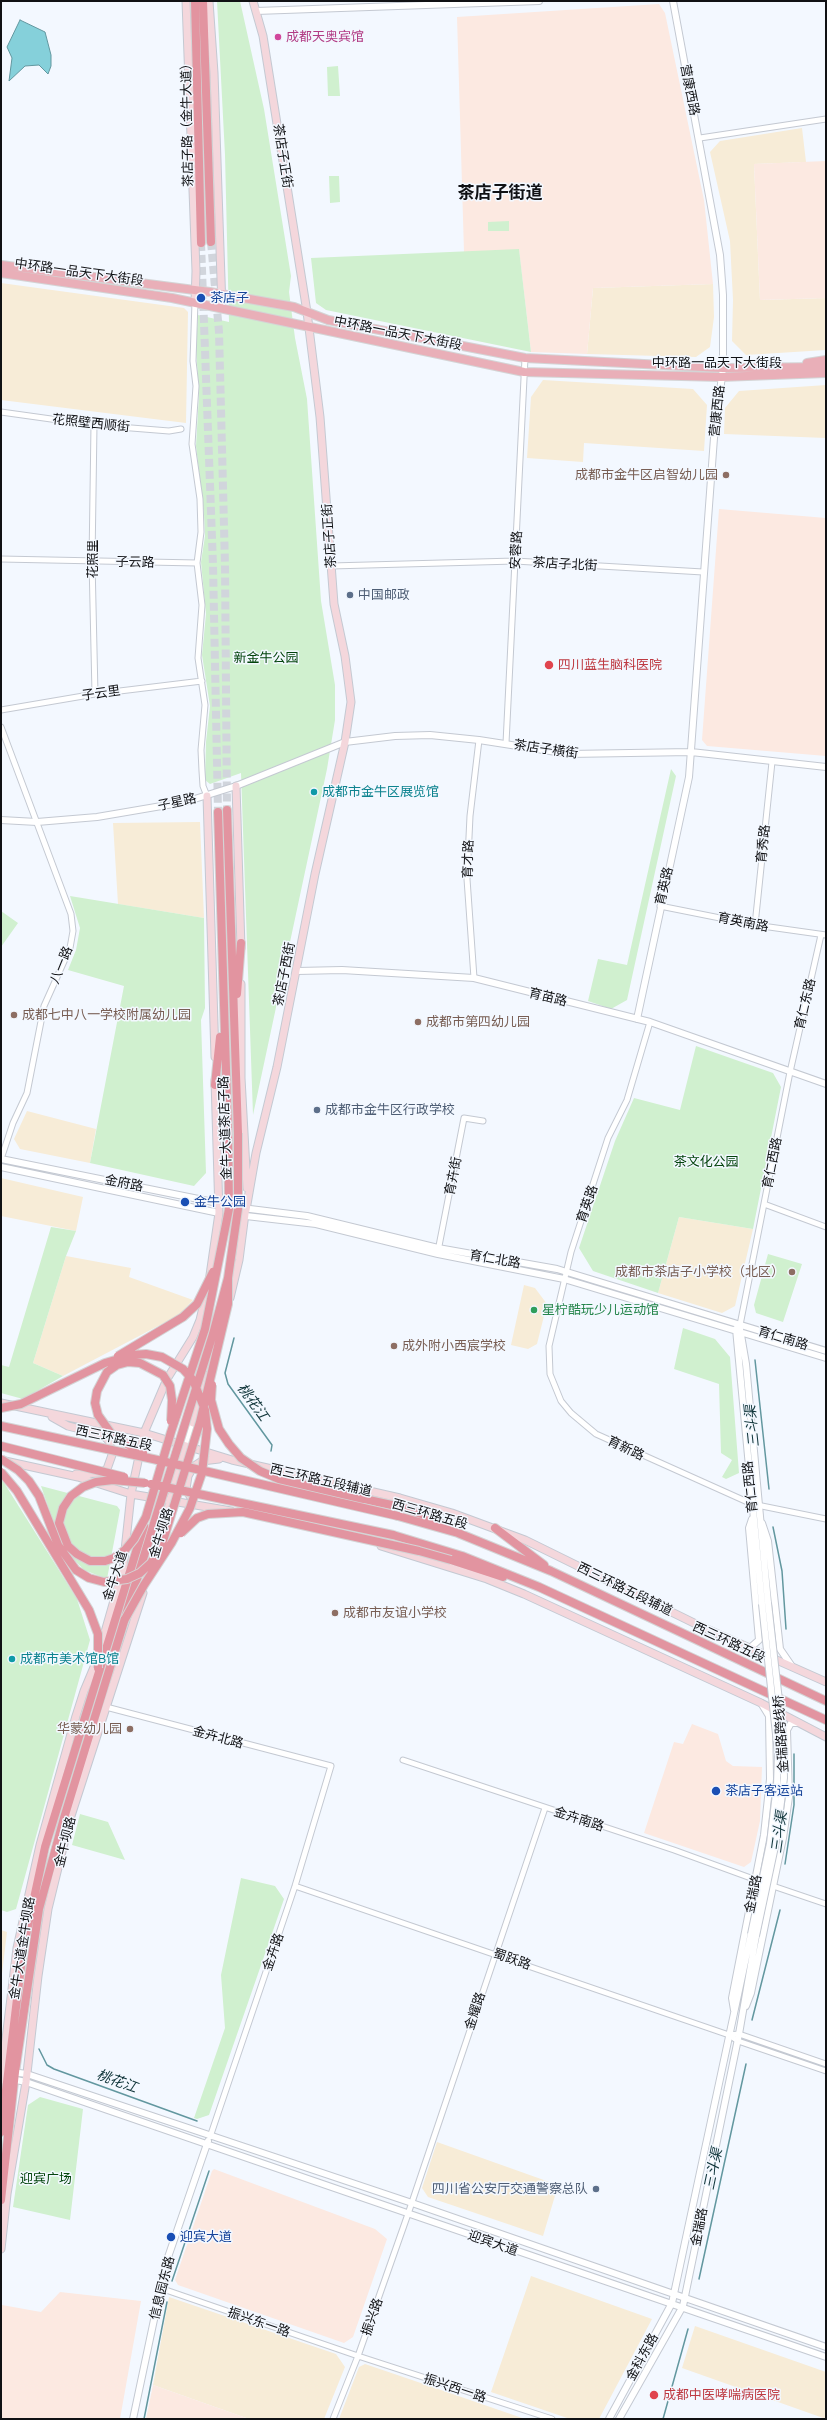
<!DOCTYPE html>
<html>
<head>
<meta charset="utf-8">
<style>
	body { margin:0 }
	#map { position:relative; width:827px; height:2420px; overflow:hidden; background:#f3f8ff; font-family:Ubuntu,sans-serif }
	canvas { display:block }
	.frame { position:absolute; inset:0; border:2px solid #101114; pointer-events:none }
</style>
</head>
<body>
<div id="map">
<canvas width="827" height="2420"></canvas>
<div class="frame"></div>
</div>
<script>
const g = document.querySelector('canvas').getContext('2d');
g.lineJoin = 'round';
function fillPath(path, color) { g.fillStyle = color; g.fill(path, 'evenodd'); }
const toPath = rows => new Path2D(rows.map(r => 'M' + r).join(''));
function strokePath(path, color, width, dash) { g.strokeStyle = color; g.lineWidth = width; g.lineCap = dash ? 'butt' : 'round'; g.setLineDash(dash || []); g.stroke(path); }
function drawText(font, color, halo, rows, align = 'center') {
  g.font = font + ' Ubuntu,"Noto Sans SC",sans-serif'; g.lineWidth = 3; g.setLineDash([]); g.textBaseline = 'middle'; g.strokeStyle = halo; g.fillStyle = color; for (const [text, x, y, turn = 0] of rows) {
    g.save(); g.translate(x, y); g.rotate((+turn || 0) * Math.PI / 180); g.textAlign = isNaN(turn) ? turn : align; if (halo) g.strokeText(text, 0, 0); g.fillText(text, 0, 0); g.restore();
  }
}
fillPath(toPath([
	[802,128,806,162,754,164,760,300,826,298,826,350,746,355,732,341,733,300,730,241,710,152,720,141],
	[1,283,184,308,188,312,186,423,1,400],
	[713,284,714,317,710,347,696,357,587,354,593,288],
	[543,380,693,389,707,405,704,451,584,443,583,462,527,458,531,397],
	[826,385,826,438,724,434,725,408,739,391],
	[200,822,204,918,118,904,113,823],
	[27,1111,96,1129,90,1163,20,1149,14,1139],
	[1,1178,83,1197,76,1231,1,1216],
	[679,1217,753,1229,735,1306,722,1313,658,1293],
	[66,1256,131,1268,129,1277,193,1300,179,1315,63,1376,33,1363],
	[524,1285,535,1288,547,1304,537,1344,528,1349,511,1345],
	[1,1930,7,1932,1,1982],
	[437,2142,555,2184,557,2189,543,2236,428,2197,422,2188],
	[531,2276,652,2319,599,2419,570,2419,491,2392],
	[169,2297,336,2354,345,2367,324,2419,249,2419,153,2385],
	[695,2326,826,2372,826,2419,682,2368],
	[365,2364,412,2380,525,2419,339,2419,359,2367]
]), '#f7ecd7');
fillPath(toPath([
	[659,4,665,13,704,200,713,284,593,288,587,354,531,352,519,250,464,252,457,17],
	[826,161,826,298,760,300,754,164],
	[719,509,826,518,826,756,707,746,702,740],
	[692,1724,718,1734,726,1761,733,1766,762,1767,760,1821,751,1862,744,1867,644,1833,674,1742,683,1744],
	[214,2169,375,2229,387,2239,353,2337,344,2343,178,2285,175,2280,212,2171],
	[60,2292,141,2301,120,2419,1,2419,2,2305,41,2312],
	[153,2385,249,2419,146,2419]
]), '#fce9e1');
fillPath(toPath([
	[217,1,240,1,264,109,291,276,289,292,295,338,307,399,321,601,335,685,335,720,327,769,253,1115,241,773,210,784,205,780,206,742,210,706,202,655,206,614,201,562,205,536,204,514,196,446,199,395,196,348,198,315,229,322,225,155],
	[338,66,340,96,328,96,327,67],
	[329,176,339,176,340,202,330,203],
	[509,221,509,231,488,231,488,222],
	[519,249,531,352,326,310,316,303,311,258],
	[671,769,676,776,627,1000,611,1009,588,1001,598,959,627,965],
	[70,896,204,918,205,1008,201,1020,206,1173,194,1186,90,1163,124,986,68,970,76,950,80,928],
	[1,911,18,923,1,947],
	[696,1046,773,1073,781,1087,753,1229,679,1217,658,1293,593,1271,579,1248,615,1141,634,1098,680,1110],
	[51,1227,76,1231,66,1256,33,1363,63,1376,23,1399,1,1393,1,1365,9,1367],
	[768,1254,802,1264,783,1322,756,1313,754,1305],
	[683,1328,715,1339,730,1357,739,1473,726,1479,722,1477,732,1460,721,1453,719,1384,674,1369],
	[1,1478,77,1599,90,1640,16,1909,7,1912,1,1910],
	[41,1486,117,1506,120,1510,107,1579,84,1570,66,1551,57,1532],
	[80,1814,108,1822,125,1860,72,1845],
	[241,1878,275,1886,284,1899,209,2115,197,2119,194,2118,225,2028,221,1975],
	[40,2097,83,2109,70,2220,13,2207,28,2105]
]), '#d0f0cf');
const water = toPath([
	[20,20,45,32,51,55,51,66,48,74,39,65,25,66,9,81,12,58,7,47,20,20]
]);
fillPath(water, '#85d0da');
strokePath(water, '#62979f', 1);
strokePath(toPath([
	[234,1338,225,1373,228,1384,272,1445,271,1451],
	[755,1360,769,1489],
	[773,1527,782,1571,786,1629],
	[785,1864,794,1805,794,1754],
	[752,2020,780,1910],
	[39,2049,47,2065,54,2069,197,2121],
	[699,2279,746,2064],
	[172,2281,209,2171],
	[144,2419,167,2302],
	[663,2419,688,2329]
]), '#62979f', 1.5);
strokePath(toPath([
	[211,242,219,332,225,565,227,810],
	[201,243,213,565,218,812]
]), '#d1d5dc', 8, [8, 4]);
const minor = toPath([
	[700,138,826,119],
	[195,302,193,361,196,386,192,444,200,499,201,532,197,563,202,605,198,658,205,705,201,750,202,771,203,786,207,796],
	[1,412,94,425,169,431,181,429],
	[94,425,92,561,95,694],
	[1,559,197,563],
	[331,566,515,561,703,572],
	[1,710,95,694,202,681],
	[1,727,71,914,73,931,70,948,44,1006,27,1093,13,1123,1,1159],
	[506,743,525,358],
	[660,906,755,925,826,935],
	[755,925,772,762],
	[474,978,467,879,470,816,479,740],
	[650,1022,627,1100,608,1138,571,1252,549,1346,550,1374,561,1401,571,1413,596,1434,752,1504,826,1519],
	[764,1204,826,1227],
	[438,1251,464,1118,483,1121],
	[740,1325,790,1072,821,935],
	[106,1707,331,1766,295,1886,210,2137],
	[403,1760,674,1850,759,1881],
	[770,1885,826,1904],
	[295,1886,729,2035,738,2041,826,2071],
	[729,2035,739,2034,826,2064],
	[160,2288,358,2356,552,2419],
	[333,2419,358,2356,408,2214,545,1808]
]);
const tertiary = toPath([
	[256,11,539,1],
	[1,820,37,822,97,817,185,802,236,786,345,742,395,736,430,735,479,740,569,754,691,752,826,767],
	[297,971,342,970,474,978,650,1022,826,1084],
	[637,1019,689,777,714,438,723,368,723,295,720,255,673,1],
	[1,1159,233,1206],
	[1,1167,219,1213],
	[242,1208,307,1216,438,1248,557,1269,826,1351],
	[246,1216,316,1224,438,1254,564,1279,826,1358],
	[736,1329,762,1604],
	[740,1329,746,1364,768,1603],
	[185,1447,193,1423],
	[762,1523,768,1541,780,1649,791,1665],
	[751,1647,759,1640,749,1528,752,1519],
	[746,2006,751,1993,783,1838,789,1797,787,1730,791,1723,799,1723],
	[734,2010,732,1998,764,1835,770,1779,769,1716,761,1703],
	[11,2072,27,2074,412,2203,826,2347],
	[11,2079,26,2082,826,2357],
	[133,2419,166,2263,208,2141],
	[609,2419,672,2303,751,1934],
	[619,2419,683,2306,739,2034,756,1936]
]);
const secondary = toPath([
	[186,1,196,271,195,302],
	[209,1,214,73,222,308],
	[236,786,241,948],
	[207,796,215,1057],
	[241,984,241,1078,247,1188],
	[246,1210,256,1153,277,1067,315,874,345,742,351,702,345,656,334,604,320,417,307,312,263,36,253,1],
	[230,1298,239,1260,246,1206],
	[1,1403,144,1433,232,1460,400,1498,452,1513,525,1540,698,1625,826,1682],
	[52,1417,68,1426,103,1435,109,1441,112,1455,107,1469,101,1473,76,1474],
	[193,1423,208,1375],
	[5,1461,78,1477,131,1494,231,1511],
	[190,1496,186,1489,188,1476,193,1467,202,1461,219,1459],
	[158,1545,185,1447],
	[381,1546,487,1579,524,1594,761,1703,826,1737],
	[1,2080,17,1948,40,1845,76,1716,84,1691,97,1660,123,1569,131,1494,144,1433,167,1379,193,1337,200,1320,209,1282,219,1213,215,1080],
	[1,2249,7,2194,26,2082,38,1976,48,1909,70,1819,143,1593]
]);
const primary = toPath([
	[1,265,210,292,294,307,328,320,525,358,723,368,826,367],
	[1,273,172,298,524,372,721,377,826,373],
	[807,363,826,360]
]);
const trunk = toPath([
	[195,1,201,243],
	[203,1,211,242],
	[227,810,238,1133],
	[218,812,228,1133],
	[237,994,241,943],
	[215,1085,220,1037],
	[364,1499,401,1507,430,1517,447,1527],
	[398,1516,458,1533,551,1571,826,1701],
	[495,1528,544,1565],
	[393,1535,462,1556,539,1587,826,1720],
	[451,1560,503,1577],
	[1,2132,23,1949,45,1847,144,1526],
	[1,2200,15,2072,39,1909,64,1818,155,1520]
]);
strokePath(minor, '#c4c9d2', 7);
strokePath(tertiary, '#c4c9d2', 8);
strokePath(secondary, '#c4c9d2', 9);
strokePath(primary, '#d4d4d5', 10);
strokePath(trunk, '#d4d4d5', 10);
strokePath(minor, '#fff', 5);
strokePath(tertiary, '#fff', 6);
strokePath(secondary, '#f4d7dc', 7);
strokePath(primary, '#e9afb8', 8);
strokePath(trunk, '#e294a0', 8);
const tertiaryBridge = toPath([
	[751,1934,770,1843,777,1785,778,1753,762,1604],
	[756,1936,776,1842,784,1778,783,1736,768,1603]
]);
const trunkBridge = toPath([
	[118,1356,183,1317,197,1304,213,1272],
	[212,1385,211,1400,219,1429,229,1444,241,1458,260,1471,279,1479,364,1499],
	[1,1408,21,1404,105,1363,132,1355,146,1354,162,1357,183,1369,193,1380,205,1410,207,1429,202,1473,190,1508,172,1542,144,1585,125,1619],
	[1,1426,153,1459,398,1516],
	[1,1446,124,1477],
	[143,1453,113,1436,98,1415,95,1403,97,1391,107,1372,117,1365,128,1362,140,1363,163,1375,170,1386,172,1400,171,1421],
	[1,1459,18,1470,29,1481,39,1496,58,1545,76,1570,89,1578,104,1582,127,1579,140,1573,151,1563,162,1544,200,1422,228,1304,228,1278],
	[1,1472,17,1491,89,1610,98,1634,98,1668],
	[145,1483,113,1480,96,1482,83,1487,71,1496,63,1508,59,1523,68,1546,77,1554,90,1561,105,1561,114,1558,125,1550,134,1539,146,1517,171,1432,205,1329,229,1209,228,1133],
	[151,1484,393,1535],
	[155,1520,213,1334,228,1278,238,1209,238,1133],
	[181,1533,197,1518,208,1514,243,1512,419,1551,451,1560]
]);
strokePath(tertiaryBridge, '#c4c9d2', 8, []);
strokePath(trunkBridge, '#d4d4d5', 10, []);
strokePath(tertiaryBridge, '#fff', 6);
strokePath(trunkBridge, '#e294a0', 8);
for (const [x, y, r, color] of [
	[278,37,4,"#d1479c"],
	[201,298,5,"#1a4fb4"],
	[726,475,4,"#8d6e63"],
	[350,595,4,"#5c6f8a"],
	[549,665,5,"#e0444e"],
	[314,792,4,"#0f9aa8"],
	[14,1015,4,"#8d6e63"],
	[418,1022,4,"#8d6e63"],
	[317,1110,4,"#5c6f8a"],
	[185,1202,5,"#1a4fb4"],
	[792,1272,4,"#8d6e63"],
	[534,1310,4,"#2e9e5b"],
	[394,1346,4,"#8d6e63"],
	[335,1613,4,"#8d6e63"],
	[12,1659,4,"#0f9aa8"],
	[130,1729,4,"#8d6e63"],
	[716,1791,5,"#1a4fb4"],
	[596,2189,4,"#5c6f8a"],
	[171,2237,5,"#1a4fb4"],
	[654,2395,5,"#e0444e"]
]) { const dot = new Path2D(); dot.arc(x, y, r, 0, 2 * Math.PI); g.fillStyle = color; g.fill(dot); strokePath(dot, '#f3f8ff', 1.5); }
drawText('13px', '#b23c85', '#f3f8ff', [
	["成都天奥宾馆",286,37]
], 'left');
drawText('13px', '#101114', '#f3f8ff', [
	["营康西路",690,90,79],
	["茶店子路（金牛大道）",187,122,-91],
	["茶店子正街",283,156,81],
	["中环路一品天下大街段",79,272,8],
	["中环路一品天下大街段",398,333,11],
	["中环路一品天下大街段",717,363],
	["营康西路",717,411,-84],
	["花照壁西顺街",91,423,6],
	["茶店子正街",329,536,-94],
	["安蓉路",516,550,-87],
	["花照里",93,559,-90],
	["子云路",135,562,1],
	["茶店子北街",565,564,3],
	["子云里",101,693,-8],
	["茶店子横街",546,749,8],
	["子星路",177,802,-12],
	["育秀路",763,844,-84],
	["育才路",468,859,-88],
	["育英路",664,886,-77],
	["育英南路",743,922,11],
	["八一路",61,965,-68],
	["茶店子西街",284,974,-79],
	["育苗路",548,997,14],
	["育仁东路",805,1004,-77],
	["金牛大道茶店子路",225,1128,-92],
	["育仁西路",772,1163,-79],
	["育卉街",453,1176,-79],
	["金府路",124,1183,11],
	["育英路",587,1204,-71],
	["育仁北路",495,1259,10],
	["育仁南路",783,1338,17],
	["西三环路五段",114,1438,12],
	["育新路",626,1448,25],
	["西三环路五段辅道",321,1480,13],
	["育仁西路",750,1487,-96],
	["西三环路五段",430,1514,16],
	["金牛坝路",161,1533,-73],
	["金牛大道",115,1576,-72],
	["西三环路五段辅道",625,1589,26],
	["西三环路五段",729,1642,25],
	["金瑞路跨线桥",781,1734,-94],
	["金卉北路",218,1737,15],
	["金卉南路",579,1819,18],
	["金牛坝路",65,1842,-76],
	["金瑞路",753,1894,-78],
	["金牛大道金牛坝路",22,1948,-81],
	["金卉路",273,1952,-71],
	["蜀跃路",512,1959,19],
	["金耀路",475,2011,-72],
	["金瑞路",699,2227,-79],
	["迎宾大道",493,2243,19],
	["信息园东路",162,2288,-76],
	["振兴路",372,2317,-71],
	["振兴东一路",259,2322,19],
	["金科东路",642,2357,-61],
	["振兴西一路",455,2388,18]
]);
drawText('13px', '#164399', '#f3f8ff', [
	["茶店子",210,298],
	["金牛公园",194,1202],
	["茶店子客运站",725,1791],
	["迎宾大道",180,2237]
], 'left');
drawText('13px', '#785e54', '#f3f8ff', [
	["成都市金牛区启智幼儿园",718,475,"right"],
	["成都七中八一学校附属幼儿园",22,1015],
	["成都市第四幼儿园",426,1022],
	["成都市茶店子小学校（北区）",784,1272,"right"],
	["成外附小西宸学校",402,1346],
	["成都市友谊小学校",343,1613],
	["华蒙幼儿园",122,1729,"right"]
], 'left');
drawText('13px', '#4e5e75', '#f3f8ff', [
	["中国邮政",358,595],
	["成都市金牛区行政学校",325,1110],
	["四川省公安厅交通警察总队",588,2189,"right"]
], 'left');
drawText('13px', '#03440c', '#f3f8ff', [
	["新金牛公园",266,658],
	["茶文化公园",706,1162],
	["迎宾广场",46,2179]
]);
drawText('13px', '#be3a42', '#f3f8ff', [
	["四川蓝生脑科医院",558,665],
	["成都中医哮喘病医院",663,2395]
], 'left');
drawText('13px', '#0d838f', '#f3f8ff', [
	["成都市金牛区展览馆",322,792],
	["成都市美术馆B馆",20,1659]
], 'left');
drawText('13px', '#27864d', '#f3f8ff', [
	["星柠酷玩少儿运动馆",542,1310]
], 'left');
drawText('italic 14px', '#10353a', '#f3f8ff', [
	["桃花江",253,1402,54],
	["三斗渠",752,1426,-96],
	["三斗渠",779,1832,-82],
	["桃花江",117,2081,20],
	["三斗渠",713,2169,-78]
]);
drawText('bold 17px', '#101114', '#f3f8ff', [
	["茶店子街道",500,192]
]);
</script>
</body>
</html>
